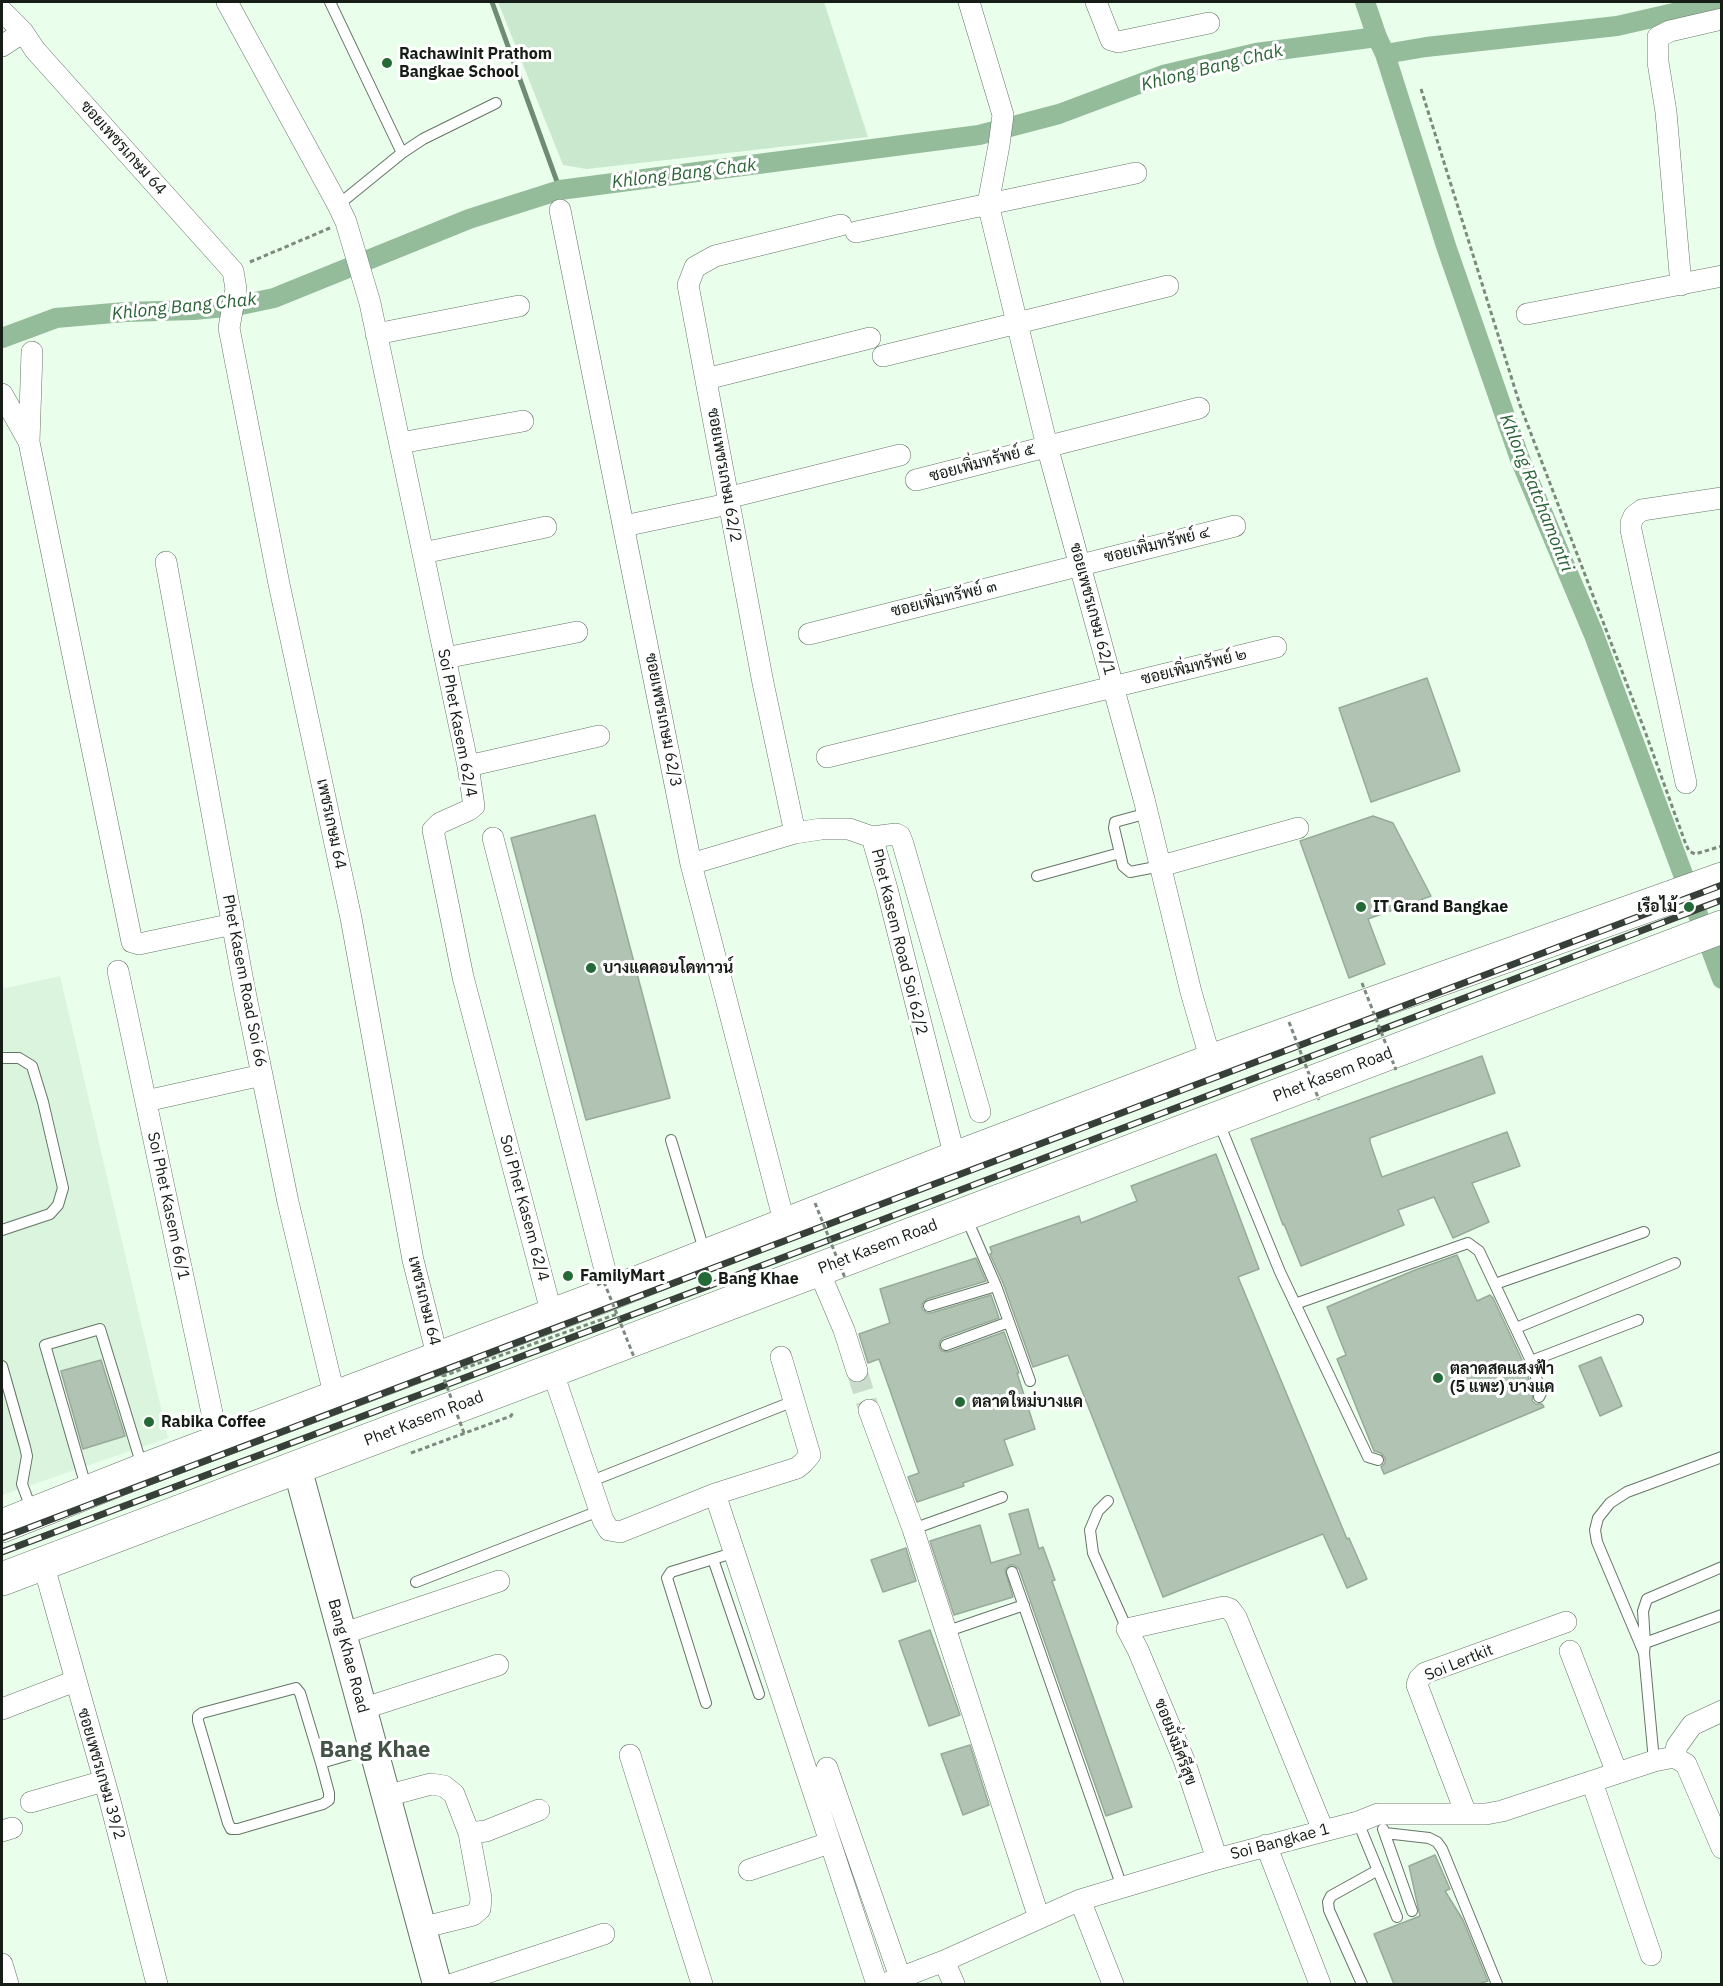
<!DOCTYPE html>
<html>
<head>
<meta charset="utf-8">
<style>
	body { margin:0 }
	#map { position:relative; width:1723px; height:1986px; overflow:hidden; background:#eafeec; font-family:"IBM Plex Sans",sans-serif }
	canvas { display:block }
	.frame { position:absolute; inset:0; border:3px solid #161d17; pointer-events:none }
</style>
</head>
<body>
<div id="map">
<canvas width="1723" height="1986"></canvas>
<div class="frame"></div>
</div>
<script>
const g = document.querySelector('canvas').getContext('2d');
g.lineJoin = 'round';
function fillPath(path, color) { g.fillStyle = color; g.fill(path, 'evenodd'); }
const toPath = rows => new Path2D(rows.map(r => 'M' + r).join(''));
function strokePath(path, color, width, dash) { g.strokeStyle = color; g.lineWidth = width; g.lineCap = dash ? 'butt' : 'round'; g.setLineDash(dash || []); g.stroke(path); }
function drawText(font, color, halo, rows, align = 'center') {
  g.font = font + ' "IBM Plex Sans",Sarabun,sans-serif'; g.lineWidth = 6; g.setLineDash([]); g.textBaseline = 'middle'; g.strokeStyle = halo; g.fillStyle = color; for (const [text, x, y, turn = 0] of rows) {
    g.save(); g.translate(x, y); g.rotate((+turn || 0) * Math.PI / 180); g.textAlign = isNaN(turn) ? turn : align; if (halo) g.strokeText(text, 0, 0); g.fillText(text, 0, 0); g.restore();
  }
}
fillPath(toPath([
	[60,976,168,1438,2,1495,2,989]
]), '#daf4dd');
fillPath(toPath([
	[498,2,824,2,868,137,587,169,563,165]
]), '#cae8cd');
strokePath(toPath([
	[492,2,560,190]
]), '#6e8c73', 5);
strokePath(toPath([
	[1365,2,1377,37,1385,54,1446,246,1520,459,1594,635,1722,979],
	[1385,54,1426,47,1617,26,1722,2],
	[2,338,56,318,125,312,194,310,236,306,274,298,469,219,560,190,979,135,1059,114,1163,75,1256,53,1377,37]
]), '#94bc9a', 20);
const building = toPath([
	[1427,678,1460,771,1371,802,1339,708,1427,678],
	[595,815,670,1098,586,1120,511,838,595,815],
	[1373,816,1393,823,1431,896,1368,919,1385,964,1349,978,1300,841,1373,816],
	[1482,1056,1495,1093,1370,1138,1370,1142,1382,1177,1507,1132,1520,1166,1472,1183,1489,1222,1453,1238,1434,1197,1398,1210,1404,1225,1301,1266,1284,1224,1283,1225,1251,1139,1482,1056],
	[1216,1154,1259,1269,1238,1277,1347,1539,1349,1538,1367,1579,1347,1588,1323,1534,1163,1597,1068,1355,1033,1367,1003,1283,990,1254,992,1253,990,1247,1079,1216,1081,1223,1137,1201,1131,1186,1216,1154],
	[1457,1255,1477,1301,1490,1295,1493,1298,1524,1364,1533,1392,1532,1401,1536,1404,1542,1404,1544,1407,1384,1474,1381,1467,1385,1463,1385,1458,1381,1453,1374,1451,1337,1359,1346,1355,1327,1307,1415,1270,1457,1255],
	[976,1258,986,1281,927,1299,922,1304,922,1309,927,1313,931,1313,991,1295,999,1318,943,1338,940,1341,939,1347,942,1351,948,1352,1004,1332,1019,1373,1017,1373,1035,1429,1004,1440,1013,1465,963,1483,964,1486,917,1502,908,1477,919,1473,879,1359,868,1363,859,1334,890,1323,880,1289,976,1258],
	[1601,1357,1622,1406,1600,1416,1579,1366,1601,1357],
	[101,1360,125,1436,83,1449,61,1371,101,1360],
	[1028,1509,1039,1549,1043,1547,1055,1580,1052,1581,1132,1807,1106,1816,1019,1569,1014,1565,1010,1565,1005,1570,1013,1597,954,1615,930,1541,980,1525,991,1563,1021,1554,1009,1514,1028,1509],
	[906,1548,916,1581,883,1592,871,1560,906,1548],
	[930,1630,960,1715,929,1726,899,1641,930,1630],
	[970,1745,989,1805,963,1815,941,1754,970,1745],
	[1435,1855,1450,1889,1445,1891,1463,1920,1488,1981,1478,1984,1394,1984,1374,1934,1420,1916,1409,1866,1435,1855]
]);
fillPath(building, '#b1c4b3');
strokePath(building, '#98ab9a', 1.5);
strokePath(toPath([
	[857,1371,869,1410]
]), '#cadccc', 21, [21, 10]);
const lane = toPath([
	[330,2,402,153],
	[338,205,402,153,423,139,496,103],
	[1120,853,1123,866,1130,872,1161,866],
	[1037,876,1120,853,1114,828,1115,822,1148,813],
	[2,1058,19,1058,32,1066,43,1102,63,1188,58,1205,50,1214,2,1230],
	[1219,1123,1280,1272,1368,1457,1378,1460],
	[671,1140,705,1253],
	[966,1217,996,1286,1030,1381],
	[1495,1284,1644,1232],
	[1295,1304,1468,1243,1479,1251,1531,1361,1541,1393,1539,1397],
	[929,1306,996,1286],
	[1516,1328,1675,1263],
	[946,1345,1009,1322],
	[1531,1361,1638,1320],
	[2,1366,25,1447,27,1456,22,1484,32,1511],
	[589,1482,794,1401],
	[87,1490,45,1345,100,1329,142,1466],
	[1108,1501,1098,1511,1090,1530,1093,1553,1127,1629],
	[913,1529,1002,1497],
	[713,1559,759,1694],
	[1012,1572,1122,1887],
	[416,1582,599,1511],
	[945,1632,1024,1605],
	[1645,1643,1722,1615],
	[1644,1653,1597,1542,1595,1530,1598,1518,1610,1503,1627,1492,1722,1457],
	[706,1703,667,1578,671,1572,736,1552],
	[1654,1761,1644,1653,1645,1643,1643,1611,1647,1599,1722,1567],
	[321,1763,329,1793,329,1800,323,1804,238,1829,231,1829,228,1823,198,1721,198,1716,202,1713,296,1688,300,1693,321,1763,372,1748],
	[1358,1822,1397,1917],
	[1383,1829,1412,1911],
	[1385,1833,1429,1838,1437,1842,1442,1849,1497,1984],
	[1362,1984,1329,1910,1328,1902,1331,1896,1378,1870]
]);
const street = toPath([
	[227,2,338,205,346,222,370,303,468,766,474,806,469,810,440,823,433,830,463,977,552,1315],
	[969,2,1003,115,999,145,988,204,1047,446,1144,799,1191,992,1211,1061],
	[1096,2,1111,40,1118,42,1209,23],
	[2,11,23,32,35,50,233,271,236,289,229,328,279,584,351,918,413,1260,438,1359],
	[2,46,23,32],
	[560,210,691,864,785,1225],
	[856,232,1136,173],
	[1681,285,1666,112,1658,62,1658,37,1670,31,1722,19],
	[1527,314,1722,276],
	[376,334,519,306],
	[32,352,29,442,132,942,139,944,233,924],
	[883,356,1168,286],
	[706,379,870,338],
	[2,394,28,440],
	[400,443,523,421],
	[916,480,1199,408],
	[727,498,900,455],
	[624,526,728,504],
	[423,553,546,527],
	[166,562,244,987,288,1202,335,1398],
	[809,634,1235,526],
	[445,658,577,632],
	[827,757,1276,647],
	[468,766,599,736],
	[1686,783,1631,530,1631,523,1634,516,1642,510,1722,498],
	[795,833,763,683,688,285,695,267,715,256,841,225],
	[872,837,896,834,900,836,903,844,980,1112],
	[493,838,611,1293],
	[691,864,795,833,821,829,849,829,872,837,887,889,955,1158],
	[1161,866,1298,828],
	[118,971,218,1441],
	[146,1101,262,1075],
	[818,1269,844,1330,857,1371],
	[552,1370,603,1520,609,1530,620,1532,715,1494,797,1468,803,1463,810,1455,781,1357],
	[869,1410,913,1529,1039,1918],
	[715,1494,877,1984],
	[43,1563,110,1801,157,1984],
	[342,1634,499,1581],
	[1570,1651,1617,1773],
	[2,1709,75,1681],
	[362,1709,498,1665],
	[630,1755,702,1984],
	[1674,1757,1677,1746,1692,1725,1722,1711],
	[827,1768,900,1977],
	[1592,1782,1651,1955],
	[386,1796,431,1784,444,1786,454,1794,469,1833,481,1898,480,1909,473,1915,421,1928],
	[31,1802,104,1781],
	[1466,1814,1417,1685,1419,1679,1425,1673,1566,1622],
	[2,1831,12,1828],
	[469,1833,486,1831,539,1810],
	[1266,1845,1320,1984],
	[1217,1859,1184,1760,1138,1650,1127,1629,1224,1607,1230,1609,1236,1617,1323,1830],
	[749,1870,829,1843],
	[1080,1900,1113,1984],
	[944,1961,954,1984],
	[2,1964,8,1984],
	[453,1984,604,1934],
	[884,1984,944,1961,1080,1900,1217,1859,1358,1822,1378,1814,1486,1814,1502,1811,1654,1761,1674,1757,1686,1764,1722,1848]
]);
const secondary = toPath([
	[297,1467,437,1984]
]);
const primary = toPath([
	[2,1526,143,1470,611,1293,955,1158,1211,1061,1722,879],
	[2,1579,1722,927]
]);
strokePath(lane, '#647566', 12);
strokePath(street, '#647566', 22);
strokePath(secondary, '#647566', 30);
strokePath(primary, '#647566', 34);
strokePath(toPath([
	[1421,89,1520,405,1646,734,1685,842,1689,851,1695,854,1722,846],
	[250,262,330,228],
	[411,1453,511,1416,513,1412]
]), '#7c8a7e', 3, [4.5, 3]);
strokePath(lane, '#fff', 10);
strokePath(street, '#fff', 21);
strokePath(secondary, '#fff', 28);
strokePath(primary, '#fff', 33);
const rail = toPath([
	[2,1538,1722,885],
	[2,1552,690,1293,1722,900]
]);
strokePath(rail, '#374038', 7);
strokePath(rail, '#fff', 4.5, [14]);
strokePath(toPath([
	[1362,983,1396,1070],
	[1289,1022,1319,1100],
	[815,1203,845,1278],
	[604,1282,622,1276],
	[597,1285,604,1282,634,1357],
	[464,1433,443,1376,617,1314]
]), '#7c8a7e', 3, [4.5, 3]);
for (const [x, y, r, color] of [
	[387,63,6,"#246a36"],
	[1361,907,6,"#246a36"],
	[1689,907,6,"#246a36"],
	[591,968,6,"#246a36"],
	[568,1276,6,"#246a36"],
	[705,1279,8,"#246a36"],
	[1438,1378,6,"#246a36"],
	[960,1402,6,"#246a36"],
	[149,1422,6,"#246a36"]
]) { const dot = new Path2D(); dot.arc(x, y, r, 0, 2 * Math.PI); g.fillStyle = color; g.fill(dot); strokePath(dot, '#fff', 2); }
drawText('bold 16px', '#161d17', '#fff', [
	["Rachawinit Prathom",399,54],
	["Bangkae School",399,72],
	["IT Grand Bangkae",1373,907],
	["เรือไม้",1677,907,"right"],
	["บางแคคอนโดทาวน์",603,968],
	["FamilyMart",580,1276],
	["Bang Khae",718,1279],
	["ตลาดสดแสงฟ้า",1450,1369],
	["(5 แพะ) บางแค",1450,1387],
	["ตลาดใหม่บางแค",972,1402],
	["Rabika Coffee",161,1422]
], 'left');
drawText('16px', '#161d17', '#fff', [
	["ซอยเพชรเกษม 64",123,148,48],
	["ซอยเพิ่มทรัพย์ ๕",982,463,-15],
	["ซอยเพชรเกษม 62/2",724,475,80],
	["ซอยเพิ่มทรัพย์ ๔",1157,545,-14],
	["ซอยเพิ่มทรัพย์ ๓",944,599,-14],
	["ซอยเพชรเกษม 62/1",1092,609,75],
	["ซอยเพิ่มทรัพย์ ๒",1194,667,-14],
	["ซอยเพชรเกษม 62/3",663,720,79],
	["Soi Phet Kasem 62/4",457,723,79],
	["เพชรเกษม 64",331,824,78],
	["Phet Kasem Road Soi 62/2",899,942,76],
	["Phet Kasem Road Soi 66",244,981,79],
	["Phet Kasem Road",1333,1075,-21],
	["Soi Phet Kasem 66/1",168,1206,78],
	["Soi Phet Kasem 62/4",524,1208,75],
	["Phet Kasem Road",878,1247,-21],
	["เพชรเกษม 64",424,1301,76],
	["Phet Kasem Road",424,1419,-21],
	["Bang Khae Road",348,1656,75],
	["Soi Lertkit",1459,1663,-22],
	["ซอยมั่งมีศรีสุข",1175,1742,69],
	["ซอยเพชรเกษม 39/2",101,1774,74],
	["Soi Bangkae 1",1280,1842,-15]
]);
drawText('italic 18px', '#296336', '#fff', [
	["Khlong Bang Chak",1212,68,-14],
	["Khlong Bang Chak",684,174,-7],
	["Khlong Bang Chak",184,307,-6],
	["Khlong Ratchamontri",1536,493,68]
]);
drawText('bold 22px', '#435446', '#fff', [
	["Bang Khae",375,1751]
]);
</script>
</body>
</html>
